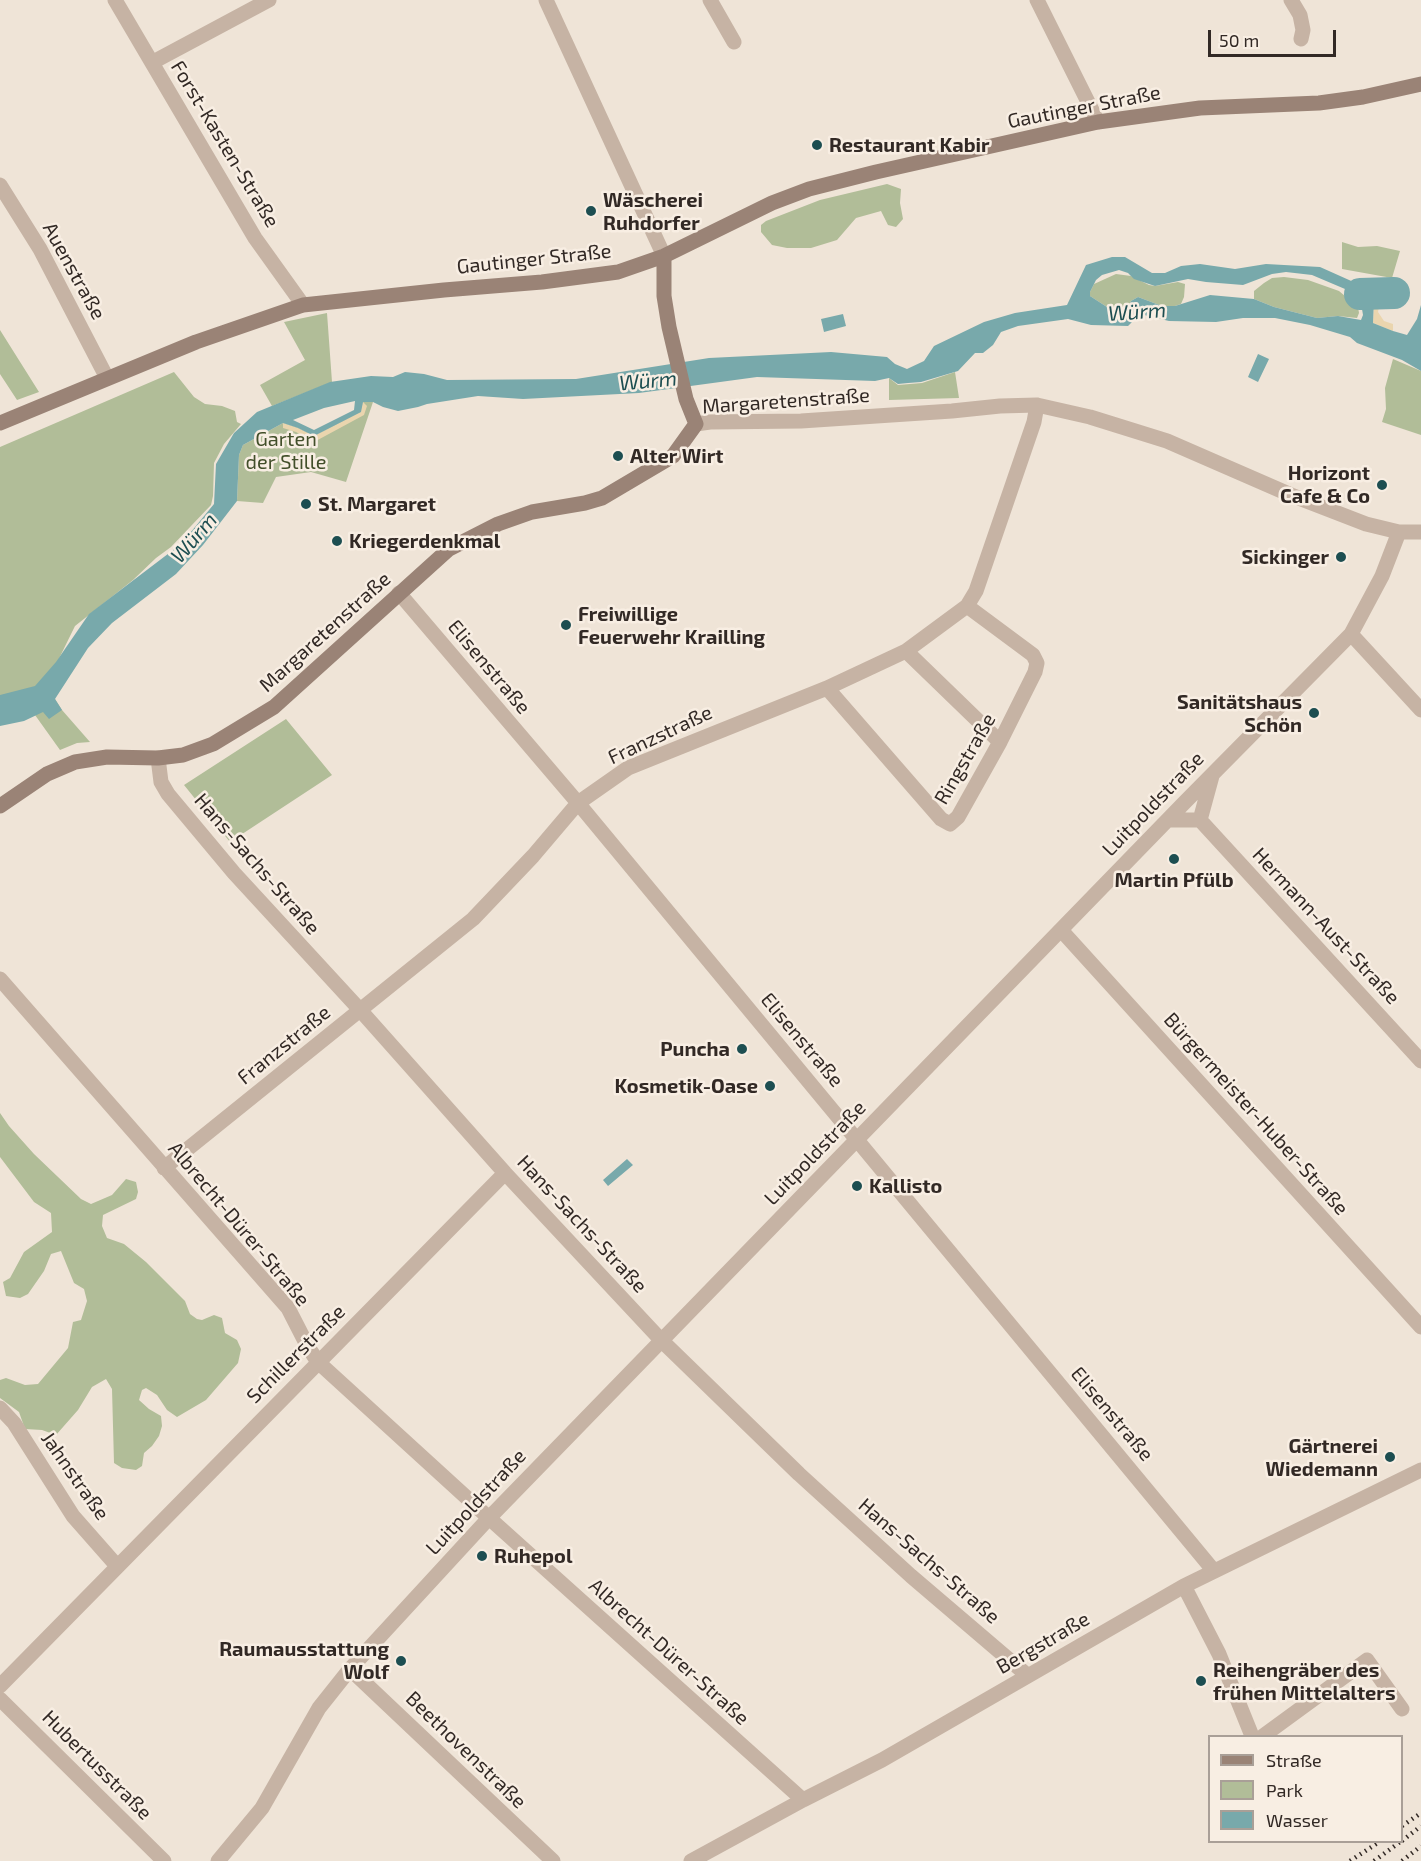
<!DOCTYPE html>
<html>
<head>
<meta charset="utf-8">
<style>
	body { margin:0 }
	#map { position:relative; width:1421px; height:1861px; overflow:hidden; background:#efe4d7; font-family:"Exo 2",sans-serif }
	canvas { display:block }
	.legend { position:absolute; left:1208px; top:1735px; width:195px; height:108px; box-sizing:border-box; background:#f8eee3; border:2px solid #a99f97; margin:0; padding:8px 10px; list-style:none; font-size:18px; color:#322925 }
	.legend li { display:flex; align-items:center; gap:12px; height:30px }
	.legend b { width:30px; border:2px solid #a99f97 }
	.scale { position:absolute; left:1208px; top:30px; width:128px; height:27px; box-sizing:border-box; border:3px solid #322925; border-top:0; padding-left:8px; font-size:18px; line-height:21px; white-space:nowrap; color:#322925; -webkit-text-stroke:4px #f8eee3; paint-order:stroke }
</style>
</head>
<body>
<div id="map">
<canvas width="1421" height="1861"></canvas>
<ul class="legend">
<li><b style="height:8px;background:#9a8376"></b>Straße</li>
<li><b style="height:16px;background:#b1bd98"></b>Park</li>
<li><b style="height:16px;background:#78a9ab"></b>Wasser</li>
</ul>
<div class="scale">50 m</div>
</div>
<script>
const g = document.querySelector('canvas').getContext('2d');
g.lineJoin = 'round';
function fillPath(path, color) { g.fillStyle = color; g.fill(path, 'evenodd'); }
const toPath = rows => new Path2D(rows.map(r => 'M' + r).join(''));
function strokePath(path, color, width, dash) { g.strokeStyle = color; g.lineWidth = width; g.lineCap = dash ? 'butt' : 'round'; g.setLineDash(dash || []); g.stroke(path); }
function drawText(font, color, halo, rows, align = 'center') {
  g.font = font + ' "Exo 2",sans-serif'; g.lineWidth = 5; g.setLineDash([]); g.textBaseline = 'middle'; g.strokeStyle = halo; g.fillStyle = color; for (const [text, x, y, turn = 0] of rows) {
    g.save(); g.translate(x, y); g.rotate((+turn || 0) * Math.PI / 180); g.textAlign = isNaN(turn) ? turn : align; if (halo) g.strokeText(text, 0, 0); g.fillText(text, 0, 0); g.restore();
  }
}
fillPath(toPath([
	[887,184,901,189,900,203,903,219,896,227,888,225,881,211,856,218,837,240,811,248,787,248,772,245,761,232,761,225,766,221,820,200],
	[1342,242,1358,247,1377,246,1400,251,1392,278,1342,269],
	[1116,274,1131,276,1149,285,1155,286,1178,282,1185,284,1184,297,1181,304,1175,306,1162,306,1138,297,1131,301,1127,310,1107,307,1090,296,1090,292,1094,284],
	[1284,277,1308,280,1339,291,1358,307,1359,313,1357,318,1338,316,1317,318,1274,307,1254,299,1254,291,1264,283,1272,278],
	[327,313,332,382,272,406,260,385,305,360,284,322],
	[0,330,39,392,17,400,0,374],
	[1393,359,1421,371,1421,435,1382,422,1386,409,1385,388],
	[174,372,194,397,205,404,222,406,235,411,237,422,241,424,224,444,214,463,213,496,211,505,171,547,156,558,133,580,75,626,47,683,0,711,0,447],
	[955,372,959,398,889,400,889,378,898,385,922,383],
	[363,402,373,402,346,482,311,472,276,477,263,503,237,501,239,455,243,445,283,423,298,428,314,436,360,412],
	[55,699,62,710,90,742,77,743,60,750,35,715],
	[286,719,332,775,230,842,184,785],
	[0,1113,9,1126,34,1154,81,1199,91,1204,112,1195,126,1179,136,1182,138,1192,136,1199,103,1215,102,1226,107,1238,124,1244,146,1262,185,1301,190,1314,197,1319,202,1320,214,1315,222,1318,225,1333,237,1340,241,1349,238,1363,206,1400,177,1417,167,1410,157,1395,146,1388,142,1390,139,1400,149,1409,161,1416,162,1426,159,1436,152,1446,144,1453,142,1466,136,1470,122,1468,114,1463,112,1389,106,1379,92,1387,78,1410,56,1435,42,1430,25,1429,19,1412,0,1398,0,1380,6,1378,25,1385,38,1384,68,1348,73,1322,81,1320,87,1301,84,1289,74,1283,61,1251,51,1254,44,1271,28,1294,20,1298,6,1296,3,1282,10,1278,24,1252,52,1232,51,1213,34,1202,0,1157]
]), '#b1bd98');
fillPath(toPath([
	[1394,293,1394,296,1383,297,1380,301,1378,312,1384,321,1393,324,1393,331,1373,323,1374,299,1379,294],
	[363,402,367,406,364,415,314,442,296,432,283,428,283,423,298,428,314,436,360,412]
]), '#ead5ae');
fillPath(toPath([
	[1112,257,1125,257,1152,273,1165,273,1181,266,1200,264,1235,269,1266,264,1320,267,1358,284,1377,290,1378,295,1374,299,1373,323,1393,331,1407,335,1417,319,1421,305,1421,371,1402,360,1357,343,1350,337,1310,325,1275,318,1243,318,1216,322,1169,321,1140,314,1128,326,1091,325,1068,319,1018,326,1001,332,993,345,983,353,975,353,958,371,921,382,908,383,898,384,889,378,875,381,757,377,639,393,523,399,478,396,427,404,418,407,398,411,383,407,373,402,363,402,361,412,314,436,298,428,283,423,243,445,239,455,237,501,203,545,176,574,112,623,88,648,55,699,62,710,49,719,43,712,24,721,0,726,0,695,35,686,56,662,89,614,181,544,214,504,216,464,234,433,257,412,330,382,371,376,393,377,405,372,424,374,447,380,576,379,709,358,831,352,887,357,895,364,907,369,924,361,934,346,984,322,1015,313,1067,305,1086,265],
	[1119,270,1128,273,1134,279,1155,286,1188,279,1206,282,1243,285,1272,274,1286,272,1312,275,1345,289,1356,299,1362,309,1363,315,1361,320,1338,316,1317,318,1274,307,1254,299,1210,295,1175,306,1162,306,1138,297,1131,301,1127,310,1107,307,1090,296,1090,292,1096,280,1102,275],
	[355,401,354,410,314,430,293,420,324,408],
	[843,314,846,326,824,332,821,319],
	[1258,354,1269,359,1258,382,1248,377],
	[627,1159,633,1165,608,1186,603,1180]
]), '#78a9ab');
strokePath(toPath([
	[1360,294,1394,293]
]), '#78a9ab', 32);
strokePath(toPath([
	[115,0,255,238,303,305],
	[546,0,664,256],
	[710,0,734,42],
	[1037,0,1098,122],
	[1291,0,1300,15,1303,30,1301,39],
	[153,62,269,0],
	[0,185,40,249,107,378],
	[696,424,710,422,801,421,952,411,1000,406,1037,405,1090,417,1167,441,1291,495,1366,524,1399,532,1421,532],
	[399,593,578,803,1214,1571],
	[1351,634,1421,710],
	[906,651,1000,742],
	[827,688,941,819,950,824,958,817,1000,742,1035,672,1037,663,1033,655,967,606],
	[158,758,161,782,168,794,234,873,361,1011,505,1173,661,1340,799,1474,911,1576,1027,1675],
	[1212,776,1200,820,1421,1061],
	[1168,820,1200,820],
	[1061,930,1421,1327],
	[0,979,288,1308,308,1347,318,1362,489,1518,803,1800],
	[164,1168,473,919,533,856,578,803,628,768,827,688,906,651,967,606,976,591,1034,422,1037,405],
	[0,1408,14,1423,73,1516,117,1566],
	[1184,1586,1219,1654,1252,1736],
	[350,1669,553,1861],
	[0,1686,505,1173],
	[0,1699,164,1861],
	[1263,1736,1367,1660,1402,1709],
	[218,1861,262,1808,319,1708,350,1669,489,1518,1184,803,1351,634,1382,576,1399,532],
	[691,1861,803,1800,882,1760,1184,1586,1421,1470]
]), '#c6b3a4', 15);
strokePath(toPath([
	[0,423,196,342,303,305,444,290,542,282,618,272,664,256,772,203,809,189,876,172,1098,122,1200,108,1319,103,1363,97,1421,84],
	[0,806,47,774,75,762,107,757,158,758,183,755,213,744,274,707,449,549,498,524,532,512,585,503,602,498,673,456,696,424,686,399,669,327,664,296,664,256]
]), '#9a8376', 15);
strokePath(toPath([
	[1402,1826,1421,1813],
	[1402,1841,1421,1826],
	[1350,1861,1379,1842],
	[1374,1861,1400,1842],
	[1402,1861,1421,1846]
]), '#322925', 4.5, [1.5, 4.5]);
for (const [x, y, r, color] of [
	[817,145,6,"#1d4e51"],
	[591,211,6,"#1d4e51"],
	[618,456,6,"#1d4e51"],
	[1382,485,6,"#1d4e51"],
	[306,504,6,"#1d4e51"],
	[337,541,6,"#1d4e51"],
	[1341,557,6,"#1d4e51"],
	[566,625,6,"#1d4e51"],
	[1314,713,6,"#1d4e51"],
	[1174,859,6,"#1d4e51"],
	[742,1049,6,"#1d4e51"],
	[770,1086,6,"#1d4e51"],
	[857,1186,6,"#1d4e51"],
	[1390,1457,6,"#1d4e51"],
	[482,1556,6,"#1d4e51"],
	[401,1661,6,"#1d4e51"],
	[1201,1681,6,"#1d4e51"]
]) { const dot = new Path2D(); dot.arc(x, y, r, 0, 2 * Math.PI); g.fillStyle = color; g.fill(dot); strokePath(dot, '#f8eee3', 2); }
drawText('20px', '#322925', '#f8eee3', [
	["Gautinger Straße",1084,107,-11],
	["Forst-Kasten-Straße",225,144,59],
	["Gautinger Straße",534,259,-6],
	["Auenstraße",74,271,61],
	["Margaretenstraße",786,401,-4],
	["Margaretenstraße",325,632,-42],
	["Elisenstraße",489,667,50],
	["Franzstraße",660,735,-25],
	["Ringstraße",965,759,-60],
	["Luitpoldstraße",1153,804,-46],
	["Hans-Sachs-Straße",257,864,49],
	["Hermann-Aust-Straße",1326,926,47],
	["Elisenstraße",802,1040,50],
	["Franzstraße",284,1045,-39],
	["Bürgermeister-Huber-Straße",1256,1114,48],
	["Luitpoldstraße",815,1153,-46],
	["Albrecht-Dürer-Straße",239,1224,50],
	["Hans-Sachs-Straße",582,1224,47],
	["Schillerstraße",296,1354,-45],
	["Elisenstraße",1112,1414,50],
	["Jahnstraße",75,1476,55],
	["Luitpoldstraße",476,1502,-47],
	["Hans-Sachs-Straße",929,1561,41],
	["Bergstraße",1043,1643,-30],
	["Albrecht-Dürer-Straße",669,1652,42],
	["Beethovenstraße",466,1750,44],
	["Hubertusstraße",97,1765,45]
]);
drawText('bold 20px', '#322925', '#f8eee3', [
	["Restaurant Kabir",829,145],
	["Wäscherei",603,200],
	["Ruhdorfer",603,223],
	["Alter Wirt",630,456],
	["Horizont",1370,473,"right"],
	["Cafe & Co",1370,496,"right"],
	["St. Margaret",318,504],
	["Kriegerdenkmal",349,541],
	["Sickinger",1329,557,"right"],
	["Freiwillige",578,614],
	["Feuerwehr Krailling",578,637],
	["Sanitätshaus",1302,702,"right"],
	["Schön",1302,725,"right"],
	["Martin Pfülb",1174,880,"center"],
	["Puncha",730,1049,"right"],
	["Kosmetik-Oase",758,1086,"right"],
	["Kallisto",869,1186],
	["Gärtnerei",1378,1446,"right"],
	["Wiedemann",1378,1469,"right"],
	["Ruhepol",494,1556],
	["Raumausstattung",389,1649,"right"],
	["Wolf",389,1672,"right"],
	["Reihengräber des",1213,1670],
	["frühen Mittelalters",1213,1693]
], 'left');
drawText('20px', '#424f2a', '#f8eee3', [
	["Garten",286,439],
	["der Stille",286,462]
]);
drawText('italic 21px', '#1d4e51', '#f8eee3', [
	["Würm",1137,312,-4],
	["Würm",648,381,-5],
	["Würm",194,538,-49]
]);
</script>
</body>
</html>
